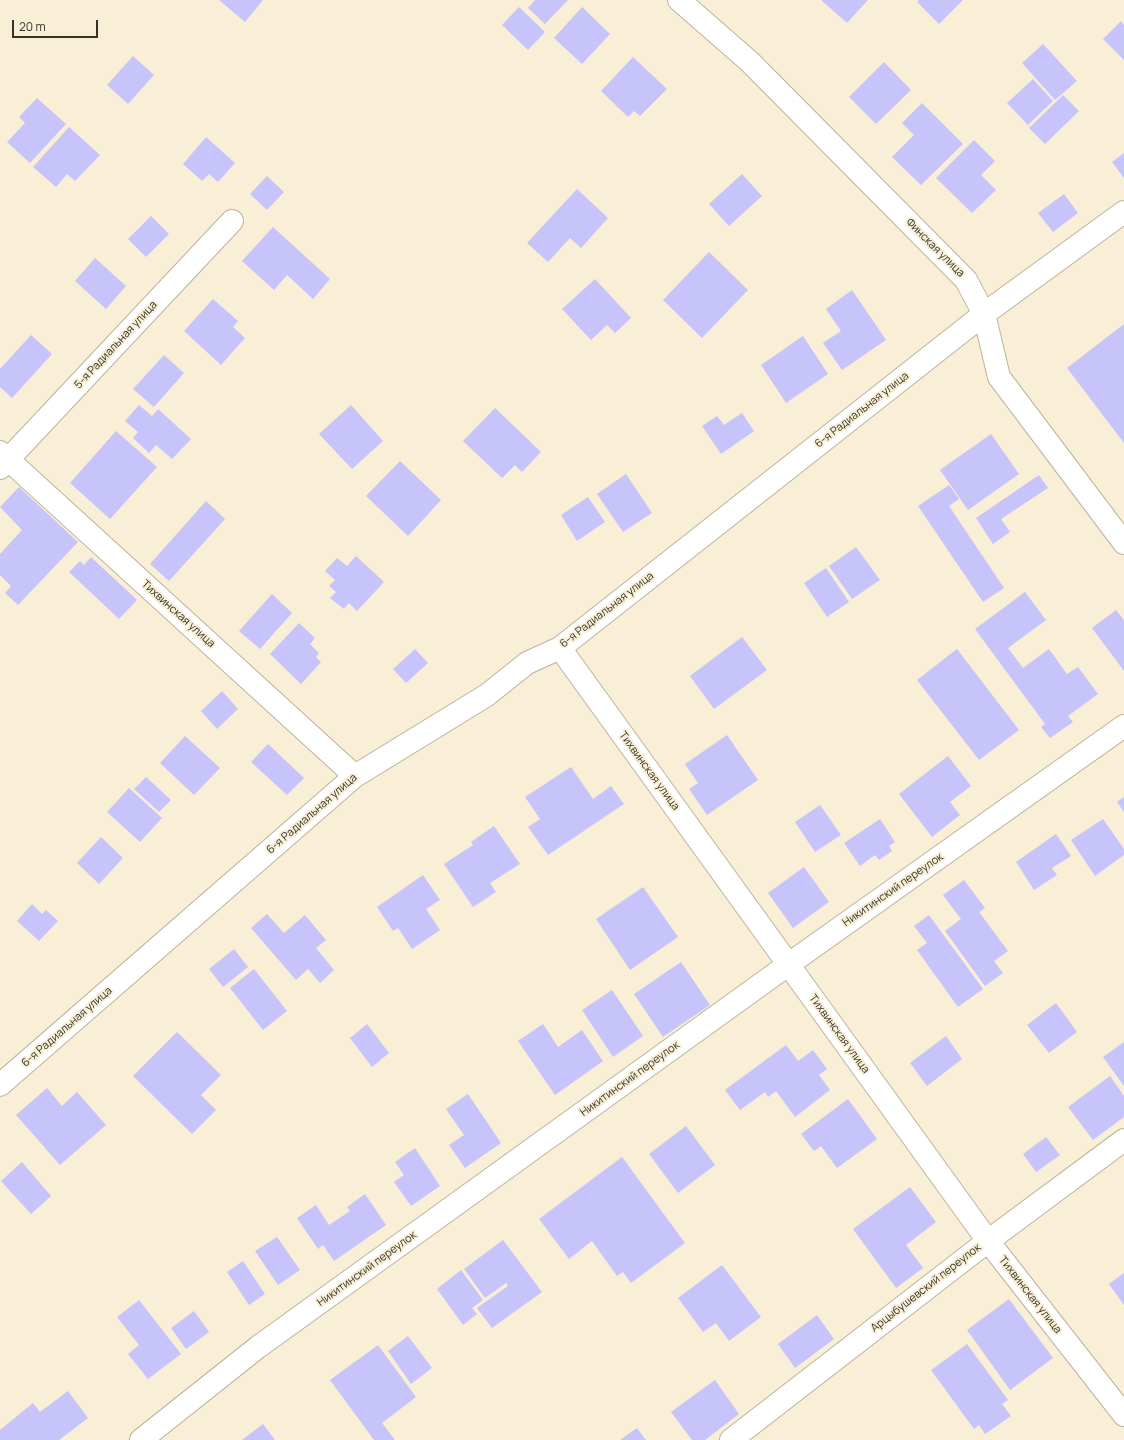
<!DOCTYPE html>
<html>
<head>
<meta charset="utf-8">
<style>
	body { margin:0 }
	#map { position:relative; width:1124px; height:1440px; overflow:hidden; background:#f8efd6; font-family:Manrope,sans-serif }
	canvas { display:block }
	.scale { position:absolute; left:12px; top:20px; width:86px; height:18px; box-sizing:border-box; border:2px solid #353229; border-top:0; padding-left:5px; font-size:12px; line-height:14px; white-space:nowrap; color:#353229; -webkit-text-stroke:3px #f8efd6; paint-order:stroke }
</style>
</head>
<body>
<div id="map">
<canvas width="1124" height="1440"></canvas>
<div class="scale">20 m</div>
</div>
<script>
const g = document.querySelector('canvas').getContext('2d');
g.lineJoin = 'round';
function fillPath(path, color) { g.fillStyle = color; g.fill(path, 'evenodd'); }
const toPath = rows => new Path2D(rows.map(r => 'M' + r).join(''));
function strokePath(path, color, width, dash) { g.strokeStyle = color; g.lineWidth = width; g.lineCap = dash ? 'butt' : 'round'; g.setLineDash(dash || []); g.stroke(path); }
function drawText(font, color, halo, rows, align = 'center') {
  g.font = font + ' Manrope,sans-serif'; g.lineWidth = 4; g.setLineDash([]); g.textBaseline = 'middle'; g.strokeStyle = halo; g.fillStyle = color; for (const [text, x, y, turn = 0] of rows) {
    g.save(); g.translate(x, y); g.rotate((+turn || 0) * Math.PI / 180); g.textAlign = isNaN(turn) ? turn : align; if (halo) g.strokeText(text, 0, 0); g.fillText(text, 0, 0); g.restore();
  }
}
fillPath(toPath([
	[219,0,263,0,245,22],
	[535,0,568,0,545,24,528,8],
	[821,0,868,0,847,23],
	[919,0,963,0,939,24,917,2],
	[519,7,545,32,528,50,502,25],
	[582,7,610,34,582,64,554,38],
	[1121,21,1124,25,1124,60,1103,39],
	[1043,44,1077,81,1055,100,1022,63],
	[133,56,154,75,128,104,107,85],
	[633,57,667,89,640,116,634,111,628,117,601,91],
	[884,62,911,90,876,124,849,97],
	[1033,79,1053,101,1028,125,1007,103],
	[1063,95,1079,111,1045,144,1029,128],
	[37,98,66,124,30,163,7,142,25,123,19,117],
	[922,103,963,144,921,185,892,157,914,135,902,123],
	[69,127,100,155,75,181,67,174,56,187,33,167],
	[206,137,235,163,218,182,209,174,202,181,183,164],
	[974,140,995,161,981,175,996,190,972,213,936,178],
	[1124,153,1124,178,1112,162],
	[742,174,762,196,729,226,709,204],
	[267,176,284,192,267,210,250,194],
	[577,189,608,218,581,248,570,238,548,262,527,243],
	[1064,194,1078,213,1053,232,1038,213],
	[151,216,169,234,146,257,128,239],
	[273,227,330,279,313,299,287,275,274,290,242,261],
	[709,252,748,290,702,338,663,300],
	[95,258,126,286,106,309,75,281],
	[595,279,631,318,615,333,607,325,591,340,562,309],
	[852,290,886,340,842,370,823,343,841,331,826,309],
	[213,299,238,321,233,327,245,338,221,365,184,331],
	[1124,324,1124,443,1067,368],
	[31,335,52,354,12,398,0,387,0,369],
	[803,336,828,374,786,403,761,365],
	[164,355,184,373,154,407,133,389],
	[139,405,152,416,158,409,191,439,172,459,156,445,149,453,133,438,138,432,125,421],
	[351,405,383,441,352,469,319,434],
	[495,408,541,452,522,472,515,465,502,478,463,441],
	[742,413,754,431,721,454,702,426,717,416,724,425],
	[116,431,157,467,110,519,70,483],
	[991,434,1019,474,968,510,940,470],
	[400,461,441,500,408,536,366,496],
	[626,474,652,513,623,532,597,494],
	[1039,475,1048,488,1001,519,1010,532,993,544,976,518],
	[949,485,959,499,949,506,1004,588,983,602,918,506],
	[19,487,78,542,18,605,5,593,11,586,0,575,0,554,22,530,0,507],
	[588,497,605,522,577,541,561,515],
	[206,501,225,519,169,581,150,564],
	[856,547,880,580,852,599,829,566],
	[356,556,384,582,357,611,349,603,344,609,330,598,336,592,329,586,335,580,325,571,337,558,347,566],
	[91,557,137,600,119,619,69,572,80,561,84,565],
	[826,568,849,602,827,617,804,583],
	[1025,592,1046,620,1008,648,1023,668,1049,649,1067,674,1078,667,1098,694,1068,716,1073,722,1050,738,1041,727,1045,724,975,629],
	[272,594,292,613,260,649,239,631],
	[1116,610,1124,620,1124,671,1092,628],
	[299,623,315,638,310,644,319,653,316,657,321,662,301,684,270,654],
	[742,637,767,670,714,709,690,676],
	[415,649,428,663,406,683,393,669],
	[957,649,1019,730,979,760,917,680],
	[222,691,238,709,217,729,201,711],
	[727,735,758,780,707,815,689,789,698,783,685,764],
	[185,736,220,768,194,795,160,763],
	[268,744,304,778,287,795,251,762],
	[948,756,971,786,950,802,960,815,932,837,899,794],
	[571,767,593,799,611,786,624,804,548,855,528,827,540,819,525,797],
	[146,777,171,800,159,812,134,789],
	[129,788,162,818,140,842,107,812],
	[1124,797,1124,812,1117,802],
	[820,805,841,835,815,852,795,822],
	[880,819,895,842,889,846,892,851,879,860,875,855,860,866,844,843],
	[1103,819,1124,849,1124,855,1095,876,1071,840],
	[494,826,520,864,490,883,496,892,473,907,444,864,473,845,471,842],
	[1056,834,1071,856,1052,868,1057,875,1034,890,1016,862],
	[101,837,123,858,99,884,77,863],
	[804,867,829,902,793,928,768,893],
	[423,875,440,900,426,909,440,930,412,949,398,928,393,931,377,907],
	[964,880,985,908,979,912,1008,951,994,961,1003,973,985,986,945,931,961,919,943,895],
	[643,887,678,937,630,970,596,919],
	[32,904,42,914,46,910,58,921,39,941,17,921],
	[267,914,284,933,305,915,326,940,316,948,334,970,320,983,308,969,296,980,251,928],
	[929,915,983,989,958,1007,917,950,927,943,914,926],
	[234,949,248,967,223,987,209,969],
	[681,962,710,1005,663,1037,634,994],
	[254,969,287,1011,263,1030,230,988],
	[612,990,643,1036,613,1057,582,1010],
	[1056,1003,1077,1032,1049,1053,1027,1025],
	[367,1024,389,1053,372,1067,350,1038],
	[543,1024,558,1047,582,1030,603,1061,555,1095,518,1041],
	[177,1032,221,1075,201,1095,216,1110,192,1134,133,1076],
	[946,1036,962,1059,927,1086,910,1063],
	[1124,1042,1124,1086,1103,1057],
	[786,1045,798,1061,813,1050,827,1069,819,1075,830,1090,795,1117,776,1091,768,1097,765,1092,740,1110,725,1090],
	[1110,1076,1124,1096,1124,1117,1093,1140,1068,1107],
	[47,1088,62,1106,77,1092,106,1125,60,1165,16,1115],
	[468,1094,501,1143,465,1168,449,1145,464,1135,446,1109],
	[848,1099,877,1139,837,1168,821,1146,814,1151,801,1134],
	[686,1126,715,1165,678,1193,649,1154],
	[1046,1137,1060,1155,1036,1172,1023,1154],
	[415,1148,440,1186,411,1206,394,1182,404,1175,395,1162],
	[622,1157,685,1243,631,1283,623,1272,617,1276,592,1241,569,1259,539,1219],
	[22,1162,51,1196,31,1214,1,1181],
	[910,1187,936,1222,906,1245,923,1268,896,1288,853,1229],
	[365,1194,386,1225,334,1261,323,1245,318,1249,297,1218,316,1205,329,1225,350,1211,347,1207],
	[277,1237,300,1270,278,1285,255,1251],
	[503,1240,542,1292,492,1328,477,1308,508,1286,506,1283,485,1298,464,1269],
	[243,1261,265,1294,249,1305,227,1272],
	[722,1265,761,1317,729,1341,716,1323,703,1332,678,1298],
	[461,1270,483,1300,472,1308,477,1314,463,1325,437,1289],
	[1124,1273,1124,1305,1109,1284],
	[1009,1299,1053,1358,1010,1390,967,1330],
	[139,1300,181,1354,148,1379,128,1354,139,1345,117,1317],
	[194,1311,209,1332,186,1349,171,1328],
	[817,1315,834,1339,795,1368,778,1344],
	[408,1336,432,1368,411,1384,388,1351],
	[967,1344,1008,1400,1002,1404,1011,1416,985,1434,979,1425,974,1429,931,1370],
	[378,1345,416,1397,382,1423,395,1440,374,1440,330,1380],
	[715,1380,739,1414,705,1440,692,1440,671,1412],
	[68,1391,88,1418,59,1440,0,1440,0,1430,33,1403,40,1412],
	[263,1424,275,1440,242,1440],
	[637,1428,646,1440,620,1440]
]), '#c7c3fb');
const minor = toPath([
	[679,0,750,62,966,280,984,314,999,377,1124,543],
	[0,452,355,776],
	[0,468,232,221],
	[560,648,988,1241,1124,1415],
	[0,1085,355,776,487,695,527,663,560,648,984,314,1124,212],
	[141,1440,258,1347,789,964,1124,726],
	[731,1440,988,1241,1124,1140]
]);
strokePath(minor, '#bbb39c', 24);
strokePath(minor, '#fff', 22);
drawText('11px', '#353229', '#f8efd6', [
	["Финская улица",935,248,45],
	["5-я Радиальная улица",116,345,-47],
	["6-я Радиальная улица",862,410,-38],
	["6-я Радиальная улица",607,610,-38],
	["Тихвинская улица",178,614,42],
	["Тихвинская улица",649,771,54],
	["6-я Радиальная улица",312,814,-41],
	["Никитинский переулок",893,890,-35],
	["6-я Радиальная улица",67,1027,-41],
	["Тихвинская улица",839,1034,54],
	["Никитинский переулок",630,1079,-36],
	["Никитинский переулок",367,1269,-36],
	["Арцыбушевский переулок",926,1288,-38],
	["Тихвинская улица",1030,1295,52]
]);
</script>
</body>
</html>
